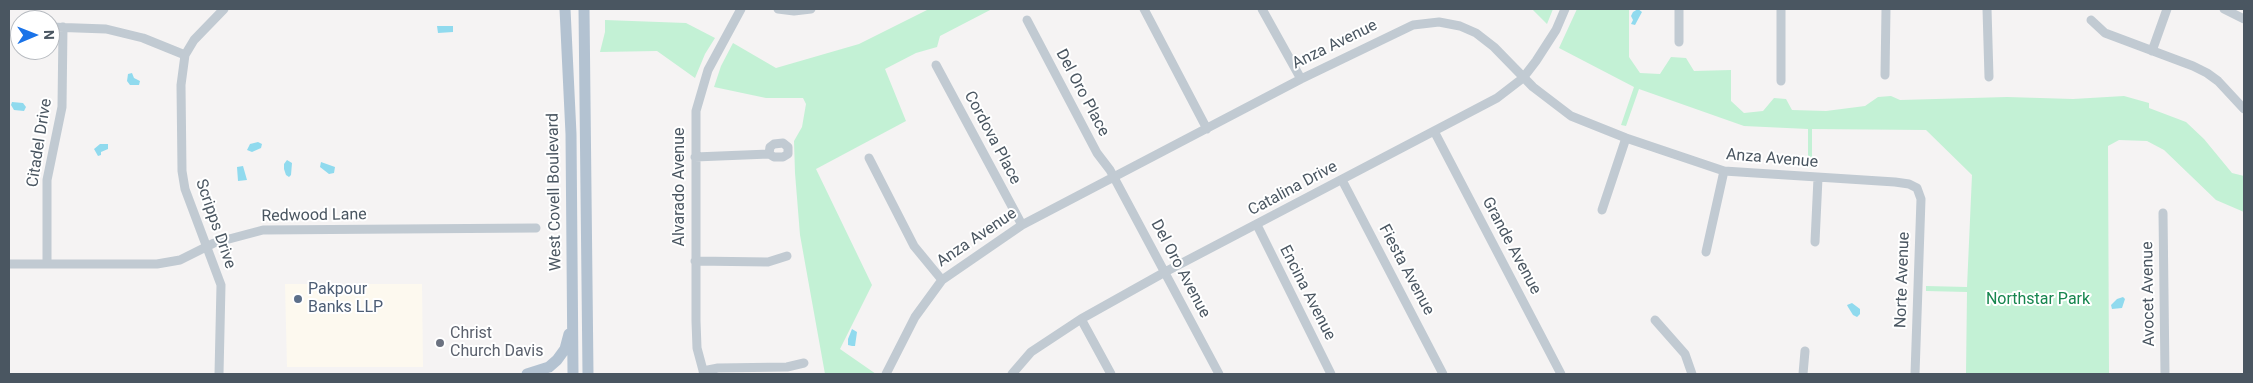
<!DOCTYPE html>
<html>
<head>
<meta charset="utf-8">
<style>
	body { margin:0 }
	#map { position:relative; width:2253px; height:383px; overflow:hidden; background:#f5f3f3; font-family:Roboto,sans-serif }
	canvas { display:block }
	.frame { position:absolute; inset:0; border:10px solid #4a5661; pointer-events:none }
	.north { position:absolute; left:10px; top:10px; width:50px; height:50px; box-sizing:border-box; background:#fff; border:1px solid #b7bbc0; border-radius:50%; rotate:89deg; font-size:14px; font-weight:700; line-height:20px; text-align:center; color:#4a5661 }
	.north::after { content:''; display:block; margin:auto; width:18px; height:22px; background:#1a73e8; clip-path:polygon(50% 0,100% 100%,50% 72%,0 100%) }
</style>
</head>
<body>
<div id="map">
<canvas width="2253" height="383"></canvas>
<div class="frame"></div>
<div class="north">N</div>
</div>
<script>
const g = document.querySelector('canvas').getContext('2d');
g.lineJoin = 'round';
function fillPath(path, color) { g.fillStyle = color; g.fill(path, 'evenodd'); }
const toPath = rows => new Path2D(rows.map(r => 'M' + r).join(''));
function strokePath(path, color, width, dash) { g.strokeStyle = color; g.lineWidth = width; g.lineCap = dash ? 'butt' : 'round'; g.setLineDash(dash || []); g.stroke(path); }
function drawText(font, color, halo, rows, align = 'center') {
  g.font = font + ' Roboto,sans-serif'; g.lineWidth = 4; g.setLineDash([]); g.textBaseline = 'middle'; g.strokeStyle = halo; g.fillStyle = color; for (const [text, x, y, turn = 0] of rows) {
    g.save(); g.translate(x, y); g.rotate((+turn || 0) * Math.PI / 180); g.textAlign = isNaN(turn) ? turn : align; if (halo) g.strokeText(text, 0, 0); g.fillText(text, 0, 0); g.restore();
  }
}
fillPath(toPath([
	[285,284,422,284,423,367,287,367]
]), '#fdf9ef');
fillPath(toPath([
	[929,9,992,9,940,36,937,47,916,53,885,69,906,121,816,169,872,285,840,349,876,374,825,374,800,235,795,173,794,141,802,127,806,104,803,98,766,98,714,87,721,66,733,43,776,68,859,44],
	[1532,9,1553,9,1547,24],
	[1577,9,1629,9,1629,57,1640,73,1660,74,1671,57,1686,58,1694,71,1731,70,1731,101,1744,113,1763,111,1774,98,1786,99,1792,110,1826,111,1865,106,1878,97,1891,96,1900,100,2007,97,2073,99,2124,96,2149,103,2149,108,2186,122,2204,139,2232,173,2244,176,2244,212,2216,200,2164,150,2147,141,2119,140,2108,146,2109,374,1966,374,1967,292,1926,291,1926,286,1967,287,1972,175,1926,130,1812,129,1812,168,1808,167,1808,129,1744,126,1639,89,1626,126,1621,125,1634,87,1559,48],
	[605,20,686,23,715,38,705,54,695,78,657,51,600,52,605,32]
]), '#c3f1d5');
fillPath(toPath([
	[1638,9,1642,12,1635,25,1631,24,1633,20,1631,16,1633,12],
	[437,26,453,26,453,32,438,33],
	[132,73,134,78,140,81,139,85,130,85,127,81,128,74],
	[12,102,23,103,26,107,24,111,14,110,11,105],
	[258,142,262,144,261,148,252,152,247,150,250,144],
	[100,144,108,144,108,149,101,152,101,155,98,156,94,149],
	[287,160,292,163,291,175,289,177,286,175,284,169,284,164],
	[321,162,335,167,334,173,329,174,320,167],
	[243,166,247,180,238,181,237,167],
	[2123,297,2125,299,2122,308,2112,309,2111,305,2117,299],
	[1852,303,1860,309,1860,314,1857,317,1853,315,1848,307,1847,305],
	[852,329,857,332,855,346,852,346,848,345,848,339]
]), '#90daee');
strokePath(toPath([
	[778,9,794,11,811,9],
	[1144,9,1207,129],
	[1262,9,1301,79],
	[1679,9,1679,42],
	[1781,9,1781,81],
	[1987,9,1989,77],
	[2224,9,2244,19],
	[1027,20,1097,153,1110,170,1219,374],
	[2091,20,2105,33,2193,66,2207,73,2218,81,2244,109],
	[50,27,106,29,143,38,185,55],
	[2152,51,2167,9],
	[936,65,1022,225],
	[1885,75,1886,9],
	[1434,131,1561,374],
	[695,157,769,154,774,157,783,157,788,154,788,147,783,143,774,144,770,147,769,154],
	[869,158,914,246,942,280],
	[1342,180,1443,374],
	[1602,210,1626,138],
	[2163,213,2165,374],
	[1257,225,1331,374],
	[1815,242,1818,178],
	[1706,252,1724,171],
	[695,261,768,262,787,256],
	[9,264,157,264,180,260,214,243,263,230,536,228],
	[47,264,47,180,62,107,63,27],
	[1081,319,1111,374],
	[1655,320,1685,354,1692,374],
	[703,371,718,368,787,367,804,363],
	[219,374,221,285,185,189,182,171,181,85,185,55,194,40,224,9],
	[704,374,697,348,696,321,696,111,708,70,741,9],
	[886,374,915,317,942,280,1022,225,1301,79,1413,25,1439,22,1460,26,1476,33,1494,47,1533,87,1571,116,1626,138,1724,171,1895,182,1909,184,1917,188,1921,199,1915,374],
	[1012,374,1031,352,1081,319,1165,272,1497,98,1523,78,1536,61,1556,30,1565,9],
	[1803,374,1805,351]
]), '#c1cad2', 9);
strokePath(toPath([
	[565,9,571,134,573,374],
	[584,9,588,374],
	[527,374,549,367,557,360,565,349,569,334]
]), '#b3c2d1', 11);
for (const [x, y, r, color] of [
	[298,299,5,"#5c6f8a"],
	[440,343,5,"#6b7280"]
]) { const dot = new Path2D(); dot.arc(x, y, r, 0, 2 * Math.PI); g.fillStyle = color; g.fill(dot); strokePath(dot, '#fff', 2); }
drawText('16px', '#4a5661', '#fff', [
	["Anza Avenue",1335,45,-26],
	["Del Oro Place",1082,93,62],
	["Cordova Place",992,138,62],
	["Citadel Drive",40,143,-81],
	["Anza Avenue",1772,159,5],
	["Alvarado Avenue",680,187,-90],
	["Catalina Drive",1293,189,-28],
	["West Covell Boulevard",555,192,-91],
	["Redwood Lane",314,216,-1],
	["Scripps Drive",215,224,71],
	["Anza Avenue",977,238,-34],
	["Grande Avenue",1511,246,62],
	["Del Oro Avenue",1180,269,62],
	["Fiesta Avenue",1406,270,62],
	["Norte Avenue",1903,280,-88],
	["Encina Avenue",1307,293,63],
	["Avocet Avenue",2149,294,-91]
]);
drawText('16px', '#4e5e75', '#fff', [
	["Pakpour",308,290],
	["Banks LLP",308,308]
], 'left');
drawText('16px', '#17864f', '#fff', [
	["Northstar Park",2038,300]
]);
drawText('16px', '#5b616d', '#fff', [
	["Christ",450,334],
	["Church Davis",450,352]
], 'left');
</script>
</body>
</html>
